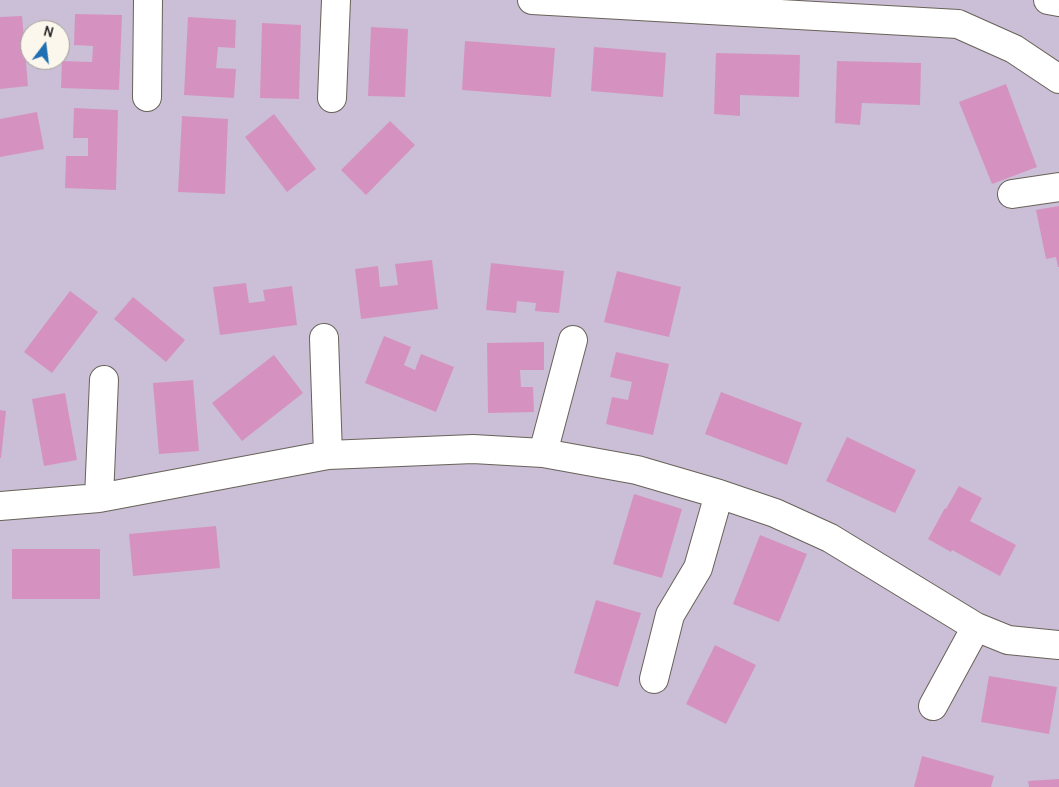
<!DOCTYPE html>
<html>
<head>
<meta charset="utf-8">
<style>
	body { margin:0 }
	#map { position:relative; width:1059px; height:787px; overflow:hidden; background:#f4e5cb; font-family:Delius,sans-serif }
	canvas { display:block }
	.north { position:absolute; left:20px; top:20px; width:50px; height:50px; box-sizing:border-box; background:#fbf7ec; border:1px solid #a29f99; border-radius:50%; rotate:15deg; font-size:14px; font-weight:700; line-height:20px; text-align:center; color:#1c1c1c }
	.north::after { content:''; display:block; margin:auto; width:18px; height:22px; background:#1f6fb2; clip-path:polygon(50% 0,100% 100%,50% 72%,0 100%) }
</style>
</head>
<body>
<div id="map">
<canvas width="1059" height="787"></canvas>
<div class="north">N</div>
</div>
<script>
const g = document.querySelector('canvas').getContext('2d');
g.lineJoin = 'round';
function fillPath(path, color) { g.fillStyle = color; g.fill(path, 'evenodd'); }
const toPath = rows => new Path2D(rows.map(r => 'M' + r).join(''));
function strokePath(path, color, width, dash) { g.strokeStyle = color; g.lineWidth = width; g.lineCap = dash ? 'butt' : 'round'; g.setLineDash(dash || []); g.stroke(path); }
fillPath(toPath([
	[0,0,1059,0,1059,787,0,787],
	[30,30,60,30,60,60,30,60]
]), '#cabfd6');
fillPath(toPath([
	[75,14,122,15,119,90,61,88,62,61,92,62,93,46,74,45],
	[22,16,28,86,0,89,0,17],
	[188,17,236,20,235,48,218,47,216,68,236,69,234,98,184,95],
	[262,23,301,25,299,99,260,98],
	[371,27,408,29,405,97,368,96],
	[465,41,555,48,551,97,462,90],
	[594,47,666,53,663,97,591,91],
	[716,53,800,55,799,97,740,95,740,116,714,114],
	[837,61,921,63,920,105,862,103,860,125,835,123],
	[1006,84,1037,167,992,184,959,102],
	[74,108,118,110,116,190,65,188,66,156,88,156,88,138,73,138],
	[37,112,44,149,0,157,0,119],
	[274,114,316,169,287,192,245,137],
	[182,116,228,119,225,194,178,192],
	[390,121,415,145,366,195,341,170],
	[1059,206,1059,267,1058,267,1056,257,1046,259,1036,210],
	[432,260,438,309,361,319,355,269,378,266,380,287,398,285,395,264],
	[491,263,564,271,559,313,535,311,536,303,517,301,516,313,486,310],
	[617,271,681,287,669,337,604,322],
	[246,283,249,303,265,301,263,290,292,286,297,325,220,335,213,287],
	[70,291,98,312,52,373,24,352],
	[133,297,185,340,166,362,114,319],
	[384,336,411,347,404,365,415,370,421,354,454,367,436,412,365,383],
	[544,342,544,370,520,370,521,387,533,387,534,412,488,413,487,343],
	[616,352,669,364,653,435,606,424,612,397,628,400,632,382,610,377],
	[274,355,303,393,242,441,212,403],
	[193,380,199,451,159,454,153,383],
	[721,392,802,423,787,465,705,434],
	[65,393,77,460,44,466,32,399],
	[0,410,6,411,1,458,0,458],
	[847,437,916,470,895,513,826,481],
	[959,486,982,498,970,521,1016,545,1000,576,952,550,951,552,928,539,945,508,946,509],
	[634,494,682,509,662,578,613,564],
	[216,526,220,568,133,576,129,534],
	[760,535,807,554,779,622,733,604],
	[12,549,100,549,100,599,12,599],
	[596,600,641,613,618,687,574,673],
	[715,645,756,665,726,724,686,704],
	[989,676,1057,687,1049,734,981,722],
	[922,756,994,776,991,787,914,787],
	[1059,779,1059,787,1029,787,1028,781]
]), '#d592c0');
const minor = toPath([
	[532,0,958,24,1014,49,1059,79],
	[1048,0,1059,2],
	[147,97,148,0],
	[332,98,336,0],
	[1012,194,1059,187],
	[324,338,328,455],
	[543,453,573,340],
	[99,498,104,380],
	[0,506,99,498,328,455,473,449,543,453,637,470,719,494,775,513,830,538,976,627,1008,640,1059,645],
	[654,679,670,615,698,568,719,494],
	[933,706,976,627]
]);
strokePath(minor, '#686259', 30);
strokePath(minor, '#fff', 28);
</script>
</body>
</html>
